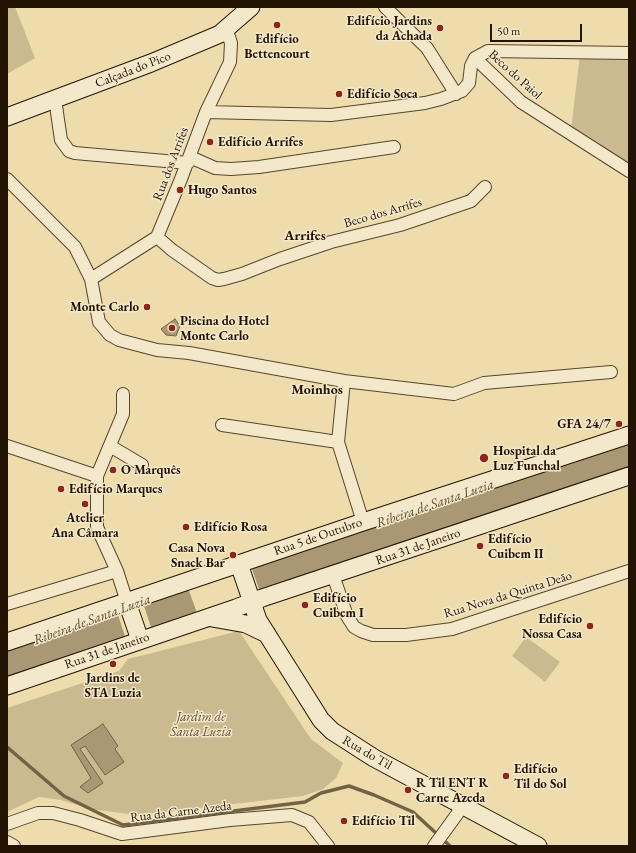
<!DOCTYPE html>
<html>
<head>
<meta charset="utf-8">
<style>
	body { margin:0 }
	#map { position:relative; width:636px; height:853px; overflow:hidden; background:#eedcad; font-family:"EB Garamond",serif }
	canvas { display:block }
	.frame { position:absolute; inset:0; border:8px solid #231302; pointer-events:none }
	.scale { position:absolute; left:490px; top:24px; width:92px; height:18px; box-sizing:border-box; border:2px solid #231302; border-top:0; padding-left:5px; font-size:12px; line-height:14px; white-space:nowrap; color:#231302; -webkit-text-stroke:3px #f4e8ca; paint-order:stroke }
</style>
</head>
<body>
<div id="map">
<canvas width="636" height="853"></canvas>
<div class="frame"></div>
<div class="scale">50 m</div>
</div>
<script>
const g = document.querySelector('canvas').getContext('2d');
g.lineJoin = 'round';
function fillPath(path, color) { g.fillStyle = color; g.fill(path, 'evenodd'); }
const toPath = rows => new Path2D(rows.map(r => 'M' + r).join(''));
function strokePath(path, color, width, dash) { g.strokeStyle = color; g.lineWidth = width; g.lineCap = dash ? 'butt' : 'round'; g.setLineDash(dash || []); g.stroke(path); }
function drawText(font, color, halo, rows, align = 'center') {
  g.font = font + ' "EB Garamond",serif'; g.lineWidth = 3; g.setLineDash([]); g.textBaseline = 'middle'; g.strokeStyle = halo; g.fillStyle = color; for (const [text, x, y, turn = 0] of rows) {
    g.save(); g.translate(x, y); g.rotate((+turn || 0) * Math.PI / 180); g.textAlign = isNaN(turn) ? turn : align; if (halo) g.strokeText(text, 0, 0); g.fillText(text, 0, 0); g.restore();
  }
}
fillPath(toPath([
	[7,7,15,7,35,58,7,74],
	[580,54,629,55,629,164,571,130],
	[239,631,311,739,343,763,336,778,323,789,303,796,137,815,90,809,61,800,39,797,7,812,7,708,119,671,128,659],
	[526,637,560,662,545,682,512,656]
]), '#cbba90');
const water = toPath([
	[175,319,180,326,176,336,166,335,161,329,175,319],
	[629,442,629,466,287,580,260,592,7,676,7,650,629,442],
	[103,724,118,746,115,749,124,762,105,775,85,746,80,749,103,783,88,793,80,787,91,778,71,745,103,724]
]);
fillPath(water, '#a99873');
strokePath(water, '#736346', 1);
fillPath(toPath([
	[251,566,260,592,197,613,188,588],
	[143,603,151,627,125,636,117,612]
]), '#eedcad');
strokePath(toPath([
	[7,747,64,796,123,825,305,802,321,793,349,786,374,795,413,812,450,846]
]), '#736346', 3.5);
const street = toPath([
	[385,7,427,48,456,94],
	[475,58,521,102,629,171],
	[55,99,61,140,69,151,75,153,188,163],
	[206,112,331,115,425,103,441,99,462,91,469,83,471,66,475,58,488,51,629,53],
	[190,157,215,168,231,169,259,167,394,147],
	[7,179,75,247,91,279,99,322,110,335,119,340,157,350,189,353,344,381,454,394,484,383,611,372],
	[157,237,172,250,212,278,218,280,224,279,242,274,280,259,331,242,400,225,471,201,485,187],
	[91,279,157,237,181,179,206,112,230,62,231,43,226,28],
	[344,381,338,442,363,522],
	[123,394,123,414,97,476,97,527,117,571,127,602],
	[222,425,338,442],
	[7,446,97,476],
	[110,446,142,465],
	[333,575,347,616,354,627,361,631,373,635,406,635,452,629,629,571],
	[7,604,117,571],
	[7,824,38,813,53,813,80,820,122,834,230,820,292,815,309,822,328,846],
	[7,842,14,846],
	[434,846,463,806]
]);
const secondary = toPath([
	[7,117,151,63,220,34,251,7],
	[239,564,258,620,321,720,332,731,374,758,538,846],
	[127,602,140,640],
	[212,618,246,624,267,634],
	[7,642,363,522,629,435],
	[7,686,236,608,262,598,629,476]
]);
strokePath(street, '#56452d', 14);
strokePath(secondary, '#231302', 19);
strokePath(street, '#f4e8ca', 12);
strokePath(secondary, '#f4e8ca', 17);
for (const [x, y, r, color] of [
	[277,25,4,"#8f2418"],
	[440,28,4,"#8f2418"],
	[339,94,4,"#8f2418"],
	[210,142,4,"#8f2418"],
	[180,190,4,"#8f2418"],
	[147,307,4,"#8f2418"],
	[172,328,4,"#8f2418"],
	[619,424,4,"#8f2418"],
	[484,458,5,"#8f2418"],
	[113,470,4,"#8f2418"],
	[61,489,4,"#8f2418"],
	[85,504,4,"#8f2418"],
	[186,527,4,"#8f2418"],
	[480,546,4,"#8f2418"],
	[233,555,4,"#8f2418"],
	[305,605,4,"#8f2418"],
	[590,626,4,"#8f2418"],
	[113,664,4,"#8f2418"],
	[506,776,4,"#8f2418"],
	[408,790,4,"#8f2418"],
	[344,821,4,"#8f2418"]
]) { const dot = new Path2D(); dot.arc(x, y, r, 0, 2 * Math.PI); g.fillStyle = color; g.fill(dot); strokePath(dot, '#f4e8ca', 1.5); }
drawText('bold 13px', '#231302', '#f4e8ca', [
	["Edifício Jardins",432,21,"right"],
	["da Achada",432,36,"right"],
	["Edifício",277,39,"center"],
	["Bettencourt",277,54,"center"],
	["Edifício Soca",347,94],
	["Edifício Arrifes",218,142],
	["Hugo Santos",188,190],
	["Monte Carlo",139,307,"right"],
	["Piscina do Hotel",180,321],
	["Monte Carlo",180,336],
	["GFA 24/7",611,424,"right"],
	["Hospital da",493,451],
	["Luz Funchal",493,466],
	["O Marquês",121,470],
	["Edifício Marques",69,489],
	["Atelier",85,518,"center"],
	["Ana Câmara",85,533,"center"],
	["Edifício Rosa",194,527],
	["Edifício",488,539],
	["Cuibem II",488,554],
	["Casa Nova",225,548,"right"],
	["Snack Bar",225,563,"right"],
	["Edifício",313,598],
	["Cuibem I",313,613],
	["Edifício",582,619,"right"],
	["Nossa Casa",582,634,"right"],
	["Jardins de",113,678,"center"],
	["STA Luzia",113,693,"center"],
	["Edifício",514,769],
	["Til do Sol",514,784],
	["R Til ENT R",416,783],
	["Carne Azeda",416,798],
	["Edifício Til",352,821]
], 'left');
drawText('13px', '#231302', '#f4e8ca', [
	["Calçada do Pico",133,70,-21],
	["Beco do Paiol",515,75,42],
	["Rua dos Arrifes",171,164,-69],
	["Beco dos Arrifes",383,213,-16],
	["Rua 5 de Outubro",318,537,-19],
	["Rua 31 de Janeiro",418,547,-19],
	["Rua Nova da Quinta Deão",508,595,-17],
	["Rua 31 de Janeiro",107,651,-19],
	["Rua do Til",367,753,30],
	["Rua da Carne Azeda",181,812,-7]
]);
drawText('italic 13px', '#5e4d34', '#f4e8ca', [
	["Jardim de",201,717],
	["Santa Luzia",201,732]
]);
drawText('bold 14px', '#231302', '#f4e8ca', [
	["Arrifes",305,236],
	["Moinhos",317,390]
]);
drawText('italic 14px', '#59482f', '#f4e8ca', [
	["Ribeira de Santa Luzia",435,504,-19],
	["Ribeira de Santa Luzia",92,620,-20]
]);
</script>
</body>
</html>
